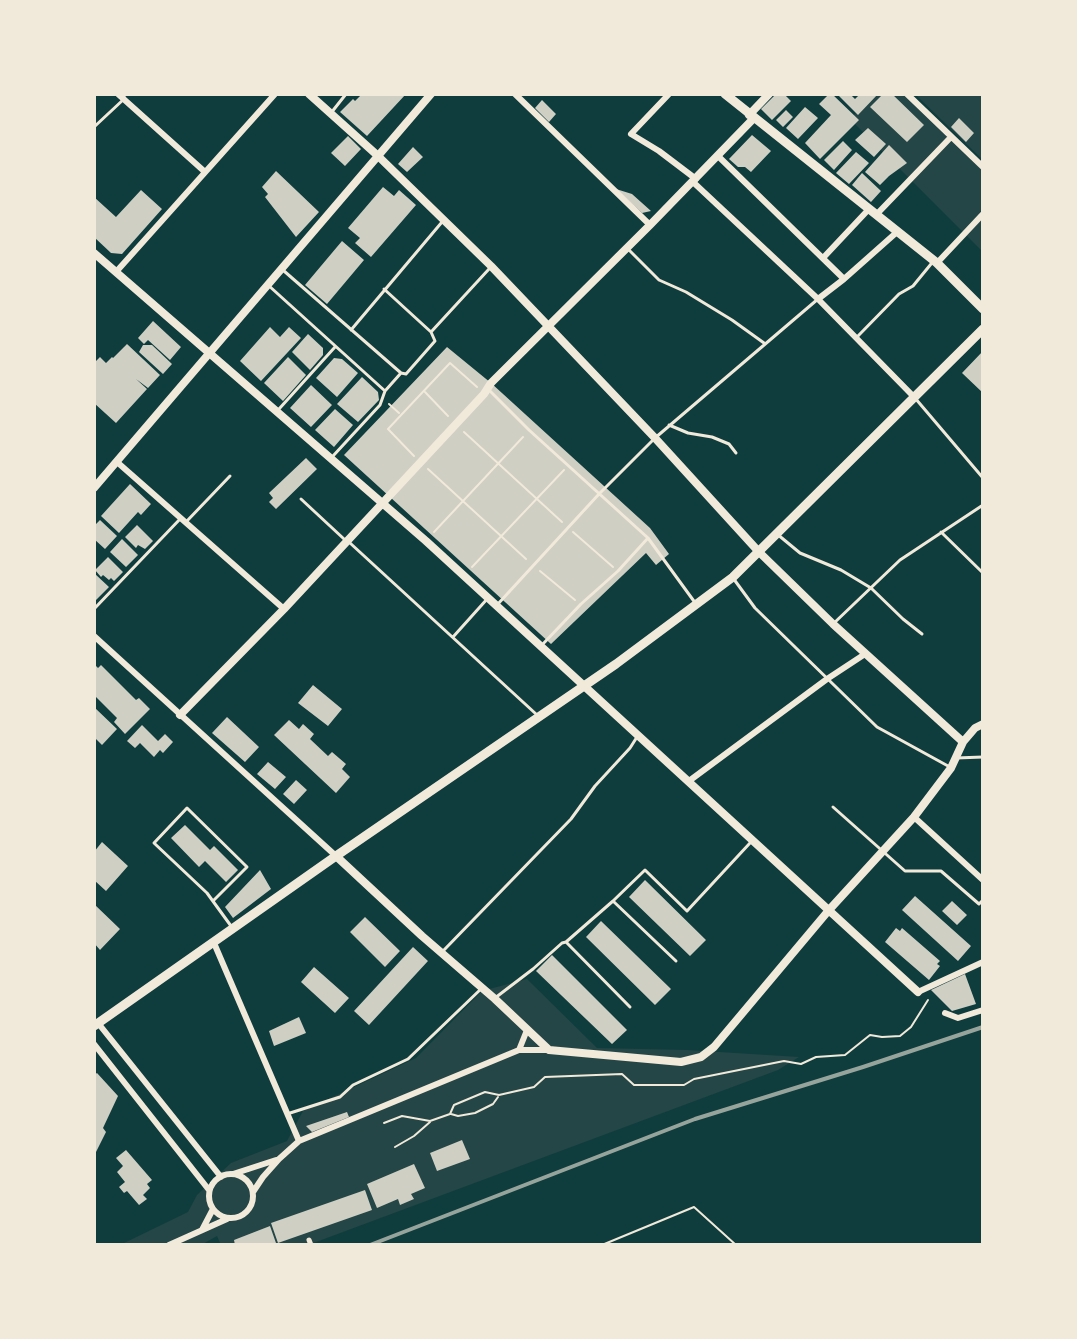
<!DOCTYPE html>
<html>
<head>
<meta charset="utf-8">
<style>
	body { margin:0 }
	#map { position:relative; width:1077px; height:1339px; overflow:hidden; background:#0f3d3e; font-family:Roboto,sans-serif }
	canvas { display:block }
	.frame { position:absolute; inset:0; border:96px solid #f1e9da; pointer-events:none }
</style>
</head>
<body>
<div id="map">
<canvas width="1077" height="1339"></canvas>
<div class="frame"></div>
</div>
<script>
const g = document.querySelector('canvas').getContext('2d');
g.lineJoin = 'round';
function fillPath(path, color) { g.fillStyle = color; g.fill(path, 'evenodd'); }
const toPath = rows => new Path2D(rows.map(r => 'M' + r).join(''));
function strokePath(path, color, width, dash) { g.strokeStyle = color; g.lineWidth = width; g.lineCap = dash ? 'butt' : 'round'; g.setLineDash(dash || []); g.stroke(path); }
fillPath(toPath([
	[875,94,905,94,983,171,983,252,850,119],
	[915,94,983,94,983,160],
	[527,979,597,1048,687,1050,799,1057,778,1070,308,1245,221,1245,217,1236,201,1245,120,1245,188,1212,197,1195,231,1163,287,1141,303,1111,416,1058,482,991]
]), '#244646');
fillPath(toPath([
	[362,94,406,94,367,136,340,112,353,99,355,101],
	[776,94,784,94,791,101,772,120,761,109],
	[829,94,832,94,859,120,820,159,805,143,831,115,819,104],
	[837,94,850,94,855,99,860,94,878,94,858,115],
	[883,94,892,94,924,125,907,142,870,107],
	[542,100,556,114,549,122,535,108],
	[805,107,818,118,798,139,786,128],
	[786,110,793,117,783,127,776,120],
	[959,118,974,133,966,142,951,127],
	[868,128,886,144,874,157,855,140],
	[752,135,771,151,751,172,745,167,738,167,729,159],
	[348,136,361,149,345,166,331,153],
	[843,141,852,150,834,170,824,160],
	[889,145,907,163,889,176,880,185,865,172],
	[413,147,423,157,407,172,398,164],
	[856,152,869,163,849,184,836,173],
	[276,171,319,212,296,237,265,197,268,194,262,187],
	[862,173,881,191,871,202,852,185],
	[383,187,394,196,399,190,416,205,371,257,355,243,360,238,348,228],
	[616,189,632,194,651,211,642,213],
	[141,190,162,209,122,254,111,253,94,237,94,197,116,217],
	[342,241,364,260,327,304,305,285],
	[153,321,181,347,170,360,148,340,144,344,138,338],
	[270,327,280,337,289,327,301,338,261,381,240,361],
	[308,334,323,348,323,355,310,370,292,352],
	[127,344,160,375,148,388,136,379,147,389,116,423,94,403,94,363,100,357,106,363,112,357,113,358],
	[143,345,152,345,172,364,163,374,139,352],
	[447,347,491,383,650,528,669,554,656,565,646,553,551,644,344,455],
	[983,351,983,393,962,373],
	[288,357,306,375,283,401,264,383],
	[334,358,342,359,358,373,337,397,316,378],
	[362,377,378,392,379,400,358,422,337,404],
	[311,385,332,405,311,427,290,408],
	[335,409,353,425,334,447,315,430],
	[306,458,317,469,276,509,269,502,273,498,269,493],
	[130,484,151,504,141,515,138,512,119,533,101,516],
	[100,520,117,536,105,549,94,539,94,526],
	[137,525,153,541,145,549,138,545,136,548,125,537],
	[122,539,138,555,126,567,110,552],
	[108,557,123,572,114,581,111,578,109,580,103,575,101,577,95,570],
	[94,573,109,587,95,601,94,599],
	[94,664,98,668,101,665,136,700,139,698,150,709,125,734,114,722,117,718,94,695],
	[313,685,342,709,328,726,298,703],
	[94,707,117,729,102,745,94,737],
	[227,717,259,747,245,762,212,733],
	[289,720,299,729,303,724,314,734,310,739,328,756,332,752,346,764,342,769,350,777,336,793,274,735],
	[142,725,158,741,165,734,173,742,163,753,160,750,154,757,140,743,135,748,127,741],
	[268,762,286,777,275,789,257,774],
	[296,780,307,790,294,804,283,794],
	[185,825,210,850,214,846,238,870,226,882,205,861,199,867,171,838],
	[102,842,128,866,106,891,94,880,94,852],
	[260,870,271,889,233,918,225,907],
	[645,880,706,940,690,956,629,897],
	[915,896,971,946,958,961,902,910],
	[952,901,967,915,957,925,942,911],
	[94,904,120,929,100,950,94,943],
	[365,917,400,951,385,967,350,932],
	[601,921,671,989,655,1005,586,937],
	[896,928,900,931,902,928,940,961,937,964,940,966,929,980,885,942],
	[413,947,428,961,369,1025,354,1011],
	[552,955,627,1030,612,1044,536,971],
	[314,967,349,998,335,1013,301,982],
	[965,974,976,1004,952,1011,931,990],
	[299,1017,306,1033,274,1046,269,1031],
	[97,1073,118,1096,103,1128,106,1132,94,1156,94,1075],
	[347,1112,349,1117,312,1132,306,1126],
	[462,1140,470,1159,437,1171,430,1153],
	[126,1150,152,1180,147,1184,150,1188,143,1195,147,1199,139,1205,127,1191,124,1193,119,1187,125,1182,117,1172,123,1166,116,1158],
	[414,1164,425,1188,411,1194,414,1199,400,1205,398,1199,377,1208,367,1184],
	[365,1190,372,1210,278,1243,271,1223],
	[270,1226,276,1243,270,1245,235,1245,234,1240]
]), '#cfcfc3');
strokePath(toPath([
	[425,392,448,416],
	[389,404,399,413],
	[464,432,562,522],
	[414,456,388,429,450,363,477,387],
	[428,469,526,559],
	[434,532,523,437],
	[573,532,613,567],
	[472,567,564,470],
	[540,571,575,600],
	[451,1114,458,1116,475,1113,493,1104,498,1097],
	[384,1123,402,1116,430,1121,450,1114,454,1105,485,1092,499,1095,534,1087,545,1077,622,1074,634,1085,684,1085,694,1079,784,1061,801,1064,816,1057,845,1055,870,1035,882,1037,900,1036,911,1027,928,1000],
	[395,1147,414,1136,430,1122],
	[602,1245,694,1207,736,1245]
]), '#f1e9da', 2);
strokePath(toPath([
	[331,113,346,94],
	[94,127,124,99,124,94],
	[627,248,659,280,686,292,732,320,764,343],
	[268,285,385,391,401,373,284,271],
	[384,289,431,332],
	[351,330,442,222],
	[857,337,899,294,913,286,931,264],
	[401,373,406,374,435,341,431,332,489,269],
	[488,389,529,430,648,538,696,604],
	[915,398,983,478],
	[279,409,335,347],
	[669,425,688,433,712,437,729,444,736,453],
	[333,456,380,405,385,391],
	[301,499,344,539],
	[186,522,230,476],
	[941,532,983,573],
	[777,534,800,553,841,570,871,588,903,619,922,634],
	[350,543,536,714],
	[733,578,755,608,877,727,948,766],
	[497,605,599,494,655,438,818,299],
	[94,609,181,518],
	[833,624,900,560,983,505],
	[453,637,488,598],
	[541,646,581,604,618,571,648,538],
	[956,758,983,757],
	[833,807,905,871,941,871,979,904,983,900],
	[213,901,247,867,187,808,154,843,207,893,231,926],
	[613,901,676,961],
	[566,942,630,1007],
	[444,950,571,819,595,786,630,748,637,737],
	[495,998,533,969,562,943,566,942,613,901,645,870,687,911,750,843],
	[287,1114,340,1097,353,1085,408,1059,482,988]
]), '#f1e9da', 3);
strokePath(toPath([
	[309,1240,311,1245]
]), '#f1e9da', 5);
strokePath(toPath([
	[118,94,205,172],
	[515,94,650,225],
	[669,94,631,134,659,151,696,179],
	[907,94,983,167],
	[718,156,844,279],
	[693,182,818,299,915,398],
	[876,215,951,137],
	[823,258,869,209],
	[937,263,983,214],
	[116,272,275,94],
	[818,299,844,279,897,232],
	[117,462,284,609],
	[94,636,336,856],
	[689,781,827,679,865,654],
	[914,817,983,880],
	[214,943,299,1141,519,1050,549,1050],
	[918,992,983,962],
	[945,1013,958,1018,983,1010],
	[98,1023,221,1177],
	[94,1044,209,1190],
	[519,1050,527,1030],
	[233,1174,276,1160],
	'209 1196a22 22 0 1 1 44 0a22 22 0 1 1-44 0Z',
	[253,1192,263,1177,279,1159,299,1141],
	[202,1230,213,1209],
	[169,1245,227,1219]
]), '#f1e9da', 6);
strokePath(toPath([
	[309,94,377,155,491,266,655,438,759,552,833,624,963,742],
	[749,115,769,94],
	[94,253,426,541,918,992],
	[94,488,431,94],
	[180,715,284,609,484,394,491,383,650,225,754,118],
	[336,856,422,936,495,999,549,1050,681,1062,701,1057,714,1047,829,910,914,817,951,768,963,742,975,728,983,724]
]), '#f1e9da', 8);
strokePath(toPath([
	[725,94,937,263,983,309],
	[94,1026,336,856,616,664,733,577,983,329]
]), '#f1e9da', 9);
strokePath(toPath([
	[370,1245,695,1119,863,1067,983,1027]
]), '#97a49c', 4);
</script>
</body>
</html>
